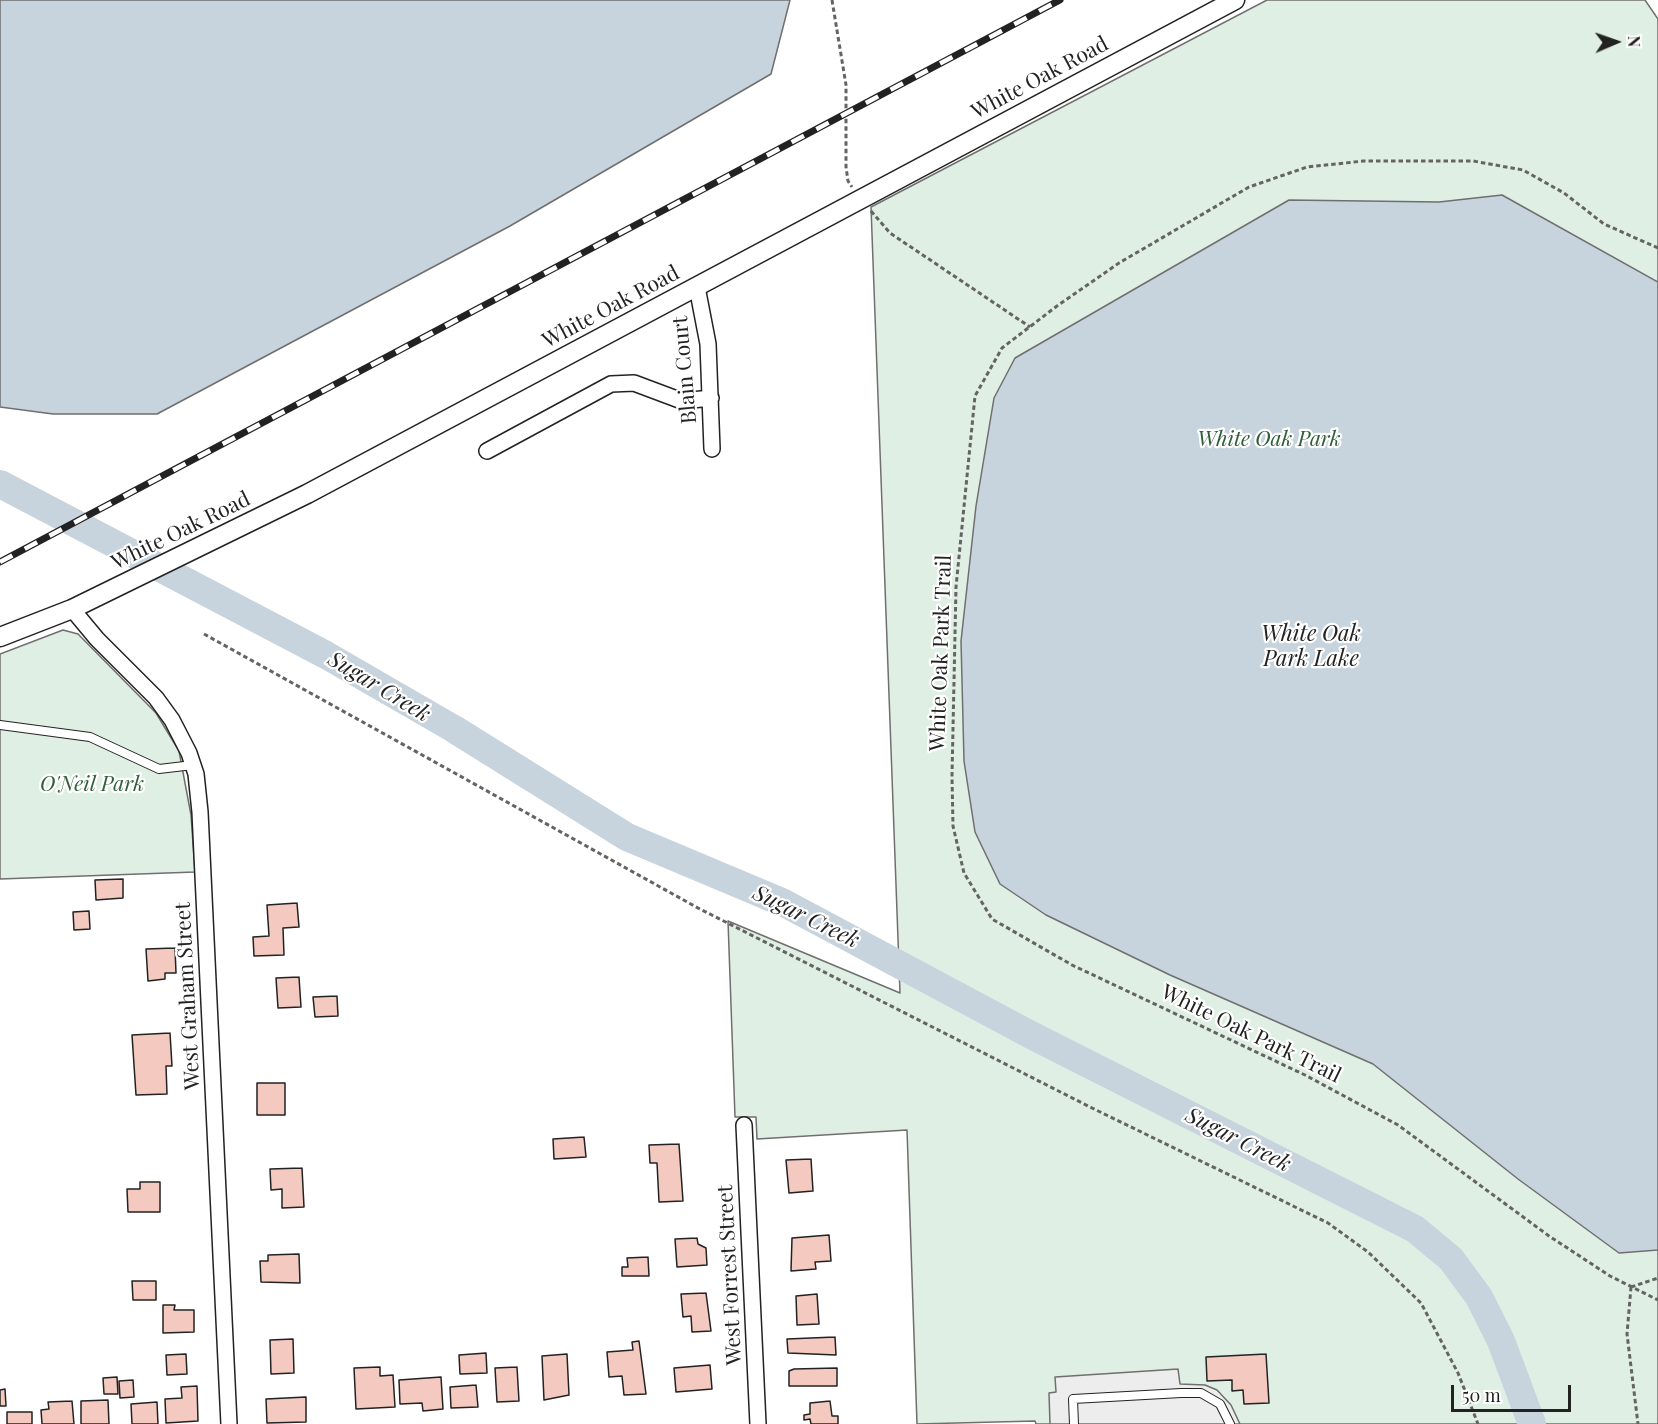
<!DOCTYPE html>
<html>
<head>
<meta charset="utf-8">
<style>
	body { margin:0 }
	#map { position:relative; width:1658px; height:1424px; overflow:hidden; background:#fff; font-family:"Playfair Display",serif }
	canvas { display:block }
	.north { position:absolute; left:1586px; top:12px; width:60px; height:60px; -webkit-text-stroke:4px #fff; paint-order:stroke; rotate:88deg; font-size:16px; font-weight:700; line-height:24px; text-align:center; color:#222 }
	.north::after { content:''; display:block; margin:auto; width:21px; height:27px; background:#222; clip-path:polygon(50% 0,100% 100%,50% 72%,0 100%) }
	.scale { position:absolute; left:1451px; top:1385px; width:120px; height:27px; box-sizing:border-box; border:3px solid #222; border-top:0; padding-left:8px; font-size:18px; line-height:21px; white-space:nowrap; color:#222; -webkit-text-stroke:4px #fff; paint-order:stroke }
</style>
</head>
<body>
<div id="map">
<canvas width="1658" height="1424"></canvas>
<div class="north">N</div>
<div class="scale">50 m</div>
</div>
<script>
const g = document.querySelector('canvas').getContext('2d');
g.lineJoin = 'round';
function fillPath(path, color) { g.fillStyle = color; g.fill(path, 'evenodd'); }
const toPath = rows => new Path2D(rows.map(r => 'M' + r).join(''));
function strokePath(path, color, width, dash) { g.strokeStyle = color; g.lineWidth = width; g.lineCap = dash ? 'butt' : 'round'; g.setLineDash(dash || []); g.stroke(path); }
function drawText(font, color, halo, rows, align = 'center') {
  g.font = font + ' "Playfair Display",serif'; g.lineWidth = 4.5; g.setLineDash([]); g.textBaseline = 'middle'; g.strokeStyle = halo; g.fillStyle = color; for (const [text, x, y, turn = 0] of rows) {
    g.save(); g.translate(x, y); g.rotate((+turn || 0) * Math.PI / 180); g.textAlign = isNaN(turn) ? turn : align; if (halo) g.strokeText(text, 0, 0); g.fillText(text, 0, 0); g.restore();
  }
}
const green = toPath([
	[1267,0,1645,0,1658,19,1658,1424,1036,1424,1035,1421,917,1424,907,1130,757,1139,756,1117,735,1117,728,921,900,993,871,207,1267,0],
	[63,630,78,634,156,713,179,751,191,815,195,872,0,879,0,654,63,630]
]);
fillPath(green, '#e0efe3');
strokePath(green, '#6f6f6f', 1.5);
const parking = toPath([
	[1178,1369,1180,1384,1205,1385,1217,1390,1231,1405,1240,1424,1050,1424,1049,1393,1056,1392,1055,1377,1178,1369]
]);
fillPath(parking, '#ededed');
strokePath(parking, '#6f6f6f', 1.5);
const water = toPath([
	[0,0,790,0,771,74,510,226,157,414,53,414,0,407,0,0],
	[1502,195,1658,282,1658,1250,1619,1253,1518,1179,1373,1064,1170,975,1046,915,1000,884,975,832,964,761,961,641,976,506,994,398,1015,358,1289,200,1439,202,1502,195]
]);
fillPath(water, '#c7d3dd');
strokePath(water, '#6f6f6f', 1.5);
strokePath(toPath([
	[0,484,326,655,454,729,627,837,784,903,1031,1035,1415,1229,1451,1259,1479,1297,1501,1341,1532,1424]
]), '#c7d3dd', 28);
const building = toPath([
	[123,879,123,898,96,900,95,880,123,879],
	[297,903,299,927,283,928,284,955,254,956,253,937,269,936,267,905,297,903],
	[89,911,90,929,74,930,73,912,89,911],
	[175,948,176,973,165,973,165,979,148,981,146,949,175,948],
	[299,977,301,1007,278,1008,276,978,299,977],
	[337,996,338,1016,315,1017,313,997,337,996],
	[170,1033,172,1066,166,1066,167,1094,136,1095,132,1035,170,1033],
	[257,1083,285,1083,285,1115,257,1115,257,1083],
	[584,1137,586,1157,554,1159,553,1139,584,1137],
	[679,1144,683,1201,659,1202,657,1163,650,1163,649,1145,679,1144],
	[811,1159,813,1191,789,1193,786,1160,811,1159],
	[302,1168,304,1207,282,1208,282,1189,271,1190,270,1169,302,1168],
	[140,1182,160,1182,160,1212,128,1212,127,1189,140,1189,140,1182],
	[829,1235,831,1261,815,1262,816,1269,791,1271,792,1238,829,1235],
	[697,1238,698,1244,706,1248,707,1265,677,1267,675,1239,697,1238],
	[299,1254,300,1283,261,1282,260,1261,268,1261,268,1255,299,1254],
	[648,1257,649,1276,622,1276,622,1267,628,1267,627,1258,648,1257],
	[132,1281,156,1281,156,1300,133,1300,132,1281],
	[706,1293,711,1331,692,1332,691,1316,683,1317,681,1294,706,1293],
	[817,1294,819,1324,797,1325,796,1296,817,1294],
	[163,1305,175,1305,174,1310,194,1310,194,1332,163,1333,163,1305],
	[835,1337,836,1355,788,1353,787,1339,835,1337],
	[293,1339,294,1373,271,1374,270,1340,293,1339],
	[639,1341,646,1394,624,1395,622,1376,609,1377,607,1352,633,1350,632,1342,639,1341],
	[486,1353,487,1373,460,1374,459,1355,486,1353],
	[186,1354,187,1374,167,1375,166,1355,186,1354],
	[567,1354,569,1395,544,1400,542,1356,567,1354],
	[1266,1354,1269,1403,1244,1404,1243,1390,1232,1391,1232,1380,1207,1381,1206,1357,1266,1354],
	[710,1365,712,1389,676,1392,674,1368,710,1365],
	[380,1367,380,1376,393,1375,395,1407,356,1409,354,1368,380,1367],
	[517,1367,519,1401,497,1402,495,1368,517,1367],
	[837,1368,837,1386,789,1386,789,1371,794,1369,837,1368],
	[117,1377,118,1394,104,1394,103,1378,117,1377],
	[441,1377,443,1409,423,1411,422,1403,400,1404,399,1380,441,1377],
	[133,1380,134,1397,120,1398,119,1381,133,1380],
	[476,1385,478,1407,451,1408,450,1387,476,1385],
	[197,1386,198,1421,166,1423,165,1399,182,1398,181,1387,197,1386],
	[5,1389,6,1406,0,1406,0,1390,5,1389],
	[306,1397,306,1422,267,1423,266,1399,306,1397],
	[108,1400,109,1424,81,1424,81,1401,108,1400],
	[72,1401,74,1424,42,1424,41,1410,49,1409,48,1402,72,1401],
	[830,1401,832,1416,838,1416,838,1424,811,1424,810,1419,804,1420,804,1415,810,1414,810,1403,830,1401],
	[157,1402,158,1424,132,1424,131,1404,157,1402],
	[7,1412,32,1412,32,1424,7,1424,7,1412]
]);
fillPath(building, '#f3c9c0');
strokePath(building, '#222', 1.5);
const service = toPath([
	[0,725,90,737,159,769,193,765],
	[1074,1424,1073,1399,1181,1393,1201,1393,1220,1404,1230,1424]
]);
const minor = toPath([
	[697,287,708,344,712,449],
	[487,451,611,384,634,383,682,401,711,398],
	[72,609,97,639,156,698,172,720,189,753,196,774,200,812,229,1424],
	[744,1125,758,1424]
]);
const tertiary = toPath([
	[0,637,72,609,307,494,1235,0]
]);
strokePath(service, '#222', 10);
strokePath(minor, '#222', 18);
strokePath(tertiary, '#222', 21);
strokePath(toPath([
	[832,0,846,85,846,167,848,181,852,187],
	[871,211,890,233,1030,327],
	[1658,248,1604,224,1564,193,1523,170,1473,161,1364,161,1307,167,1249,187,1119,263,1057,306,1002,348,975,396,956,587,952,776,953,826,964,873,992,919,1072,965,1305,1075,1398,1125,1549,1236,1610,1276,1658,1300],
	[204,634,698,908,1092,1108,1328,1223,1368,1252,1421,1303,1458,1373,1478,1424],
	[1631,1287,1627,1334,1638,1424],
	[1631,1287,1658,1278]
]), '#646464', 3, [4.5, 3]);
strokePath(service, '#fff', 8);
strokePath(minor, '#fff', 15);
strokePath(tertiary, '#fff', 18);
const rail = toPath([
	[0,562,1060,0]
]);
strokePath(rail, '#222', 7);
strokePath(rail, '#fff', 4.5, [14]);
drawText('21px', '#222', '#fff', [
	["White Oak Road",1040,78,-28],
	["White Oak Road",611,307,-28],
	["Blain Court",685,370,-95],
	["White Oak Road",181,531,-26],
	["White Oak Park Trail",941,653,-88],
	["West Graham Street",188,996,-93],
	["White Oak Park Trail",1251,1034,26],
	["West Forrest Street",730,1275,-93]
]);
drawText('italic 21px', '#2f5e38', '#fff', [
	["White Oak Park",1269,439],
	["O'Neil Park",92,784]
]);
drawText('italic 22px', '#222', '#fff', [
	["White Oak",1311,634],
	["Park Lake",1311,659],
	["Sugar Creek",379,687,31],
	["Sugar Creek",806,917,26],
	["Sugar Creek",1238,1140,27]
]);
</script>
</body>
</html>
